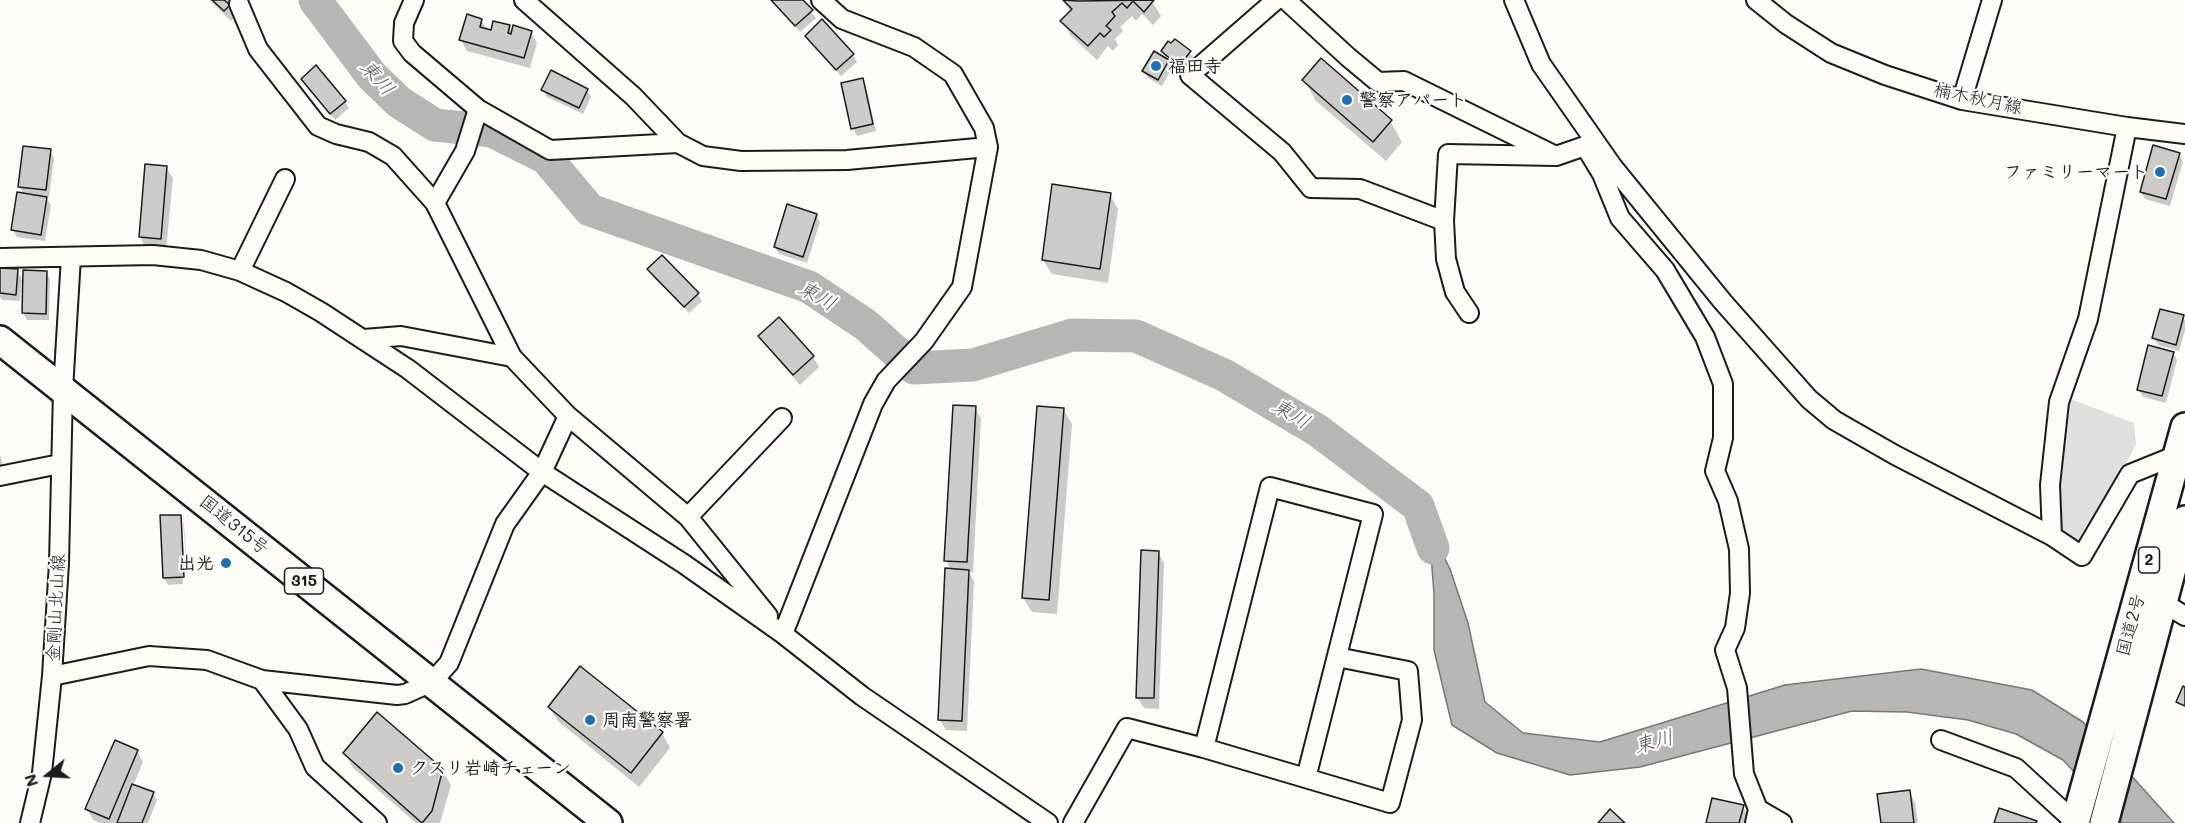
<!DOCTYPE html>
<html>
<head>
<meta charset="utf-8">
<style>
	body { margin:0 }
	#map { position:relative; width:2185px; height:823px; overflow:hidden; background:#fdfcf7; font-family:Mali,sans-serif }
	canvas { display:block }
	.north { position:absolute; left:18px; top:745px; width:60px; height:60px; -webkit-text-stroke:4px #fdfcf7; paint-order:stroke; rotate:252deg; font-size:16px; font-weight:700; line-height:24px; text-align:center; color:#1c1c1c }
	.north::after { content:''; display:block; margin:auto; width:21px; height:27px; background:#1c1c1c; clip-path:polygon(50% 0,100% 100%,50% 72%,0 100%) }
</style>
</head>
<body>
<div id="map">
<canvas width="2185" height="823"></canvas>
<div class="north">N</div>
</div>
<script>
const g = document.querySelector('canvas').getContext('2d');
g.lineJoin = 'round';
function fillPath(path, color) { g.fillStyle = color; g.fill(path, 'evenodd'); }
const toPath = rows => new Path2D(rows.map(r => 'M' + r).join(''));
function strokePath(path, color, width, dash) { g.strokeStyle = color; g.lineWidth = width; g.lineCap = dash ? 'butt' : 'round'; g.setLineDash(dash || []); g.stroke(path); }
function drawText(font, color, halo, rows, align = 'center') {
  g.font = font + ' Mali,"Klee One",sans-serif'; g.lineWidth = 4.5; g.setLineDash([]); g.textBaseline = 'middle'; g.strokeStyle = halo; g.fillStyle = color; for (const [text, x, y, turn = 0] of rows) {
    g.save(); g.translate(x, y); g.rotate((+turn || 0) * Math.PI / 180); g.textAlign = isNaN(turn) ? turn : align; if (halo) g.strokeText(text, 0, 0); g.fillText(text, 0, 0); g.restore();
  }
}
fillPath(toPath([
	[2065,397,2134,423,2136,444,2083,550,2057,535,2053,488]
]), '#e0dfdb');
const water = toPath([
	[1418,506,1450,569,1468,623,1485,702,1523,733,1600,742,1785,685,1921,669,2032,690,2083,722,2174,823,2122,823,2063,760,2016,734,1968,720,1907,712,1852,711,1640,767,1570,775,1497,753,1452,725,1434,650,1434,594,1431,555,1418,506]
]);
fillPath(water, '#b7b6b2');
strokePath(water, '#797876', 1.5);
fillPath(toPath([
	[209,0,234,0,236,4,230,9,235,17,231,21],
	[771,0,801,0,816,18,800,32],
	[1062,0,1151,0,1161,16,1153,25,1142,14,1136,21,1132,16,1120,27,1123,31,1115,39,1118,45,1113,51,1108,46,1097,60,1071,36,1062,21,1071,12],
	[481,20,488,31,509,27,512,33,531,32,537,43,530,68,467,51,461,40],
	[806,36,853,55,857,62,841,76],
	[1162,51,1189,52,1194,59,1184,72,1166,58],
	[1168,61,1172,68,1162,86,1148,78,1144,71],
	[302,79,345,102,349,108,335,120],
	[862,80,866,87,876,131,857,136,853,129,843,84],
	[1304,80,1390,121,1402,142,1386,161,1316,101],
	[543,90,587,90,591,97,583,114,547,97],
	[50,151,54,158,49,197,45,196,51,205,45,241,17,237,13,230,24,195,20,187],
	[2179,154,2183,161,2170,206,2145,199,2141,192],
	[166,168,173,178,166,250,146,248,140,237],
	[1110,195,1118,209,1108,283,1052,274,1043,260],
	[816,215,820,222,807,263,779,254,775,247],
	[0,269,17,271,22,279,20,301,2,300,0,297],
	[649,270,698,294,702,301,689,313,653,277],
	[46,272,50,279,49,320,27,320,23,313],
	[2183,317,2185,321,2185,330,2179,351,2158,345,2154,338],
	[760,336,813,357,819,367,800,385,767,347],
	[2173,353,2177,360,2166,403,2143,397,2139,390],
	[975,408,981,419,973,572,969,572,974,582,967,731,946,730,939,719,951,570,946,560],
	[1063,409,1072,424,1057,614,1032,612,1023,598],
	[0,455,6,476,0,478],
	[180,516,184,524,188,584,183,522,180,522,183,584,168,585,164,578,161,517],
	[1158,552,1164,563,1159,709,1144,708,1137,697],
	[549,707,662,733,670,748,639,787,558,721],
	[137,751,143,762,133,786,153,793,157,800,148,823,100,823,93,820,87,809],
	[345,753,442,770,451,785,440,823,416,823,353,768],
	[1909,792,1915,802,1918,823,1882,823],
	[1743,807,1749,818,1748,823,1708,823]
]), '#0003');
strokePath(toPath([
	[315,0,372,76,399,102,435,125,492,131,546,158,590,210,809,287,866,325,914,368,973,365,1072,335,1136,336,1224,375,1317,430,1418,506,1433,548]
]), '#b7b6b2', 33);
const building = toPath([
	[212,0,224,0,230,5,224,11,212,0],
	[771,0,803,0,813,10,795,26,771,0],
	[1063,0,1078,1,1154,0,1144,12,1133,1,1127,8,1122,3,1112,12,1115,16,1106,26,1111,30,1104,37,1100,33,1088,46,1060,21,1072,9,1063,0],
	[467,14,482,19,480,27,491,30,493,21,510,25,508,33,511,34,513,25,532,31,524,58,459,40,467,14],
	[822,19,854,54,836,70,805,36,822,19],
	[1175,39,1191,51,1179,66,1161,51,1168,41,1171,43,1175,39],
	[1154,51,1169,60,1158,80,1142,71,1154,51],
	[1321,58,1392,120,1373,142,1302,80,1321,58],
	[316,65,346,101,330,114,301,79,316,65],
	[551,70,588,89,579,108,541,90,551,70],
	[863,78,873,124,851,129,841,83,863,78],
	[2153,145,2180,153,2166,199,2140,192,2153,145],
	[23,146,51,149,46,190,18,187,23,146],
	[145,164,167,166,161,239,139,237,145,164],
	[1052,184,1111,193,1100,269,1042,260,1052,184],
	[17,192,47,197,41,235,11,230,17,192],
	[787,204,817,214,803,257,774,247,787,204],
	[662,255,699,293,684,307,647,269,662,255],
	[0,268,18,269,16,295,0,293,0,268],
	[23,270,47,271,46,314,22,313,23,270],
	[2160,309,2184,315,2176,345,2152,338,2160,309],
	[779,317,814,356,793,375,758,336,779,317],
	[2148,345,2174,352,2162,396,2137,390,2148,345],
	[953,405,976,406,967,562,944,561,953,405],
	[1037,406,1064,408,1049,600,1022,598,1037,406],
	[160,515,181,515,184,577,163,578,160,515],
	[1141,550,1159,551,1154,698,1136,698,1141,550],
	[945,568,969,570,962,721,938,720,945,568],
	[580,666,663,732,631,773,548,707,580,666],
	[2183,686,2185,687,2185,706,2176,702,2183,686],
	[377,712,443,769,432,811,422,823,343,753,377,712],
	[115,740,138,750,109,819,85,809,115,740],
	[132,784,154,792,142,823,117,823,132,784],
	[1910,790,1914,823,1881,823,1877,794,1910,790],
	[1712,798,1744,805,1739,823,1706,823,1712,798],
	[1999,808,2037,821,2036,823,1994,823,1999,808],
	[1610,809,1625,823,1598,823,1610,809]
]);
fillPath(building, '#cccbc8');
strokePath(building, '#1c1c1c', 1.5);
const minor = toPath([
	[414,0,404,23,403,41,412,53,478,109,550,150,678,143],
	[524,0,633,96,678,143,703,156,741,161,847,160,988,147],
	[1276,0,1190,75,1282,152,1311,188,1360,189,1444,221],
	[1286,0,1348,57,1378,82,1404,81,1556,156],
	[1514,0,1541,64,1613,167,1723,302,1809,399,1834,420,1895,455,2052,536,2082,556,2130,474,2177,455],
	[1756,0,1786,24,1831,53,1885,75,1962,100,2127,127,2185,134],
	[239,4,258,49,318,126,336,134,369,142,393,156,435,203,512,357,568,416,688,517,768,616],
	[1962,100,1992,0],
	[1585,146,1602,174,1620,218,1665,270,1705,337,1723,384,1723,438,1715,471,1728,501,1739,549,1740,593,1735,628,1725,650,1737,688,1744,774,1758,809,1755,823],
	[435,203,465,151,478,109],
	[0,258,153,255,201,260,240,271,286,292,321,312,408,369,542,472,684,564,783,634,862,696,1048,823],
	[240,271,285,179],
	[1469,313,1455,292,1446,259,1444,221,1448,154,1556,156,1585,146,1596,145],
	[364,339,401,336,512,357],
	[0,476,60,464],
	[688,517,782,418],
	[2052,536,2050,485,2059,402,2088,319,2127,127],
	[2162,602,2185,616],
	[783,634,873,404,886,381,924,341,962,287,988,147,984,128,953,74,914,47,842,19,821,0],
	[52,676,149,656,207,660,262,680,397,695,405,694,432,682,449,663,505,524,542,472,568,416],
	[262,680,298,729,315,767,377,823],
	[1941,740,2016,768,2076,823],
	[1204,748,1270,487,1373,514,1306,778],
	[1758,809,1782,823],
	[30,823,42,773,52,676,59,563,63,390,71,257],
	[1073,823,1127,728,1204,748,1390,803,1412,720,1408,671,1337,657]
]);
const highway = toPath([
	[0,340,608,823],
	[2075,823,2185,427],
	[2104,823,2185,520]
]);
strokePath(minor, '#1c1c1c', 22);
strokePath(highway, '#1c1c1c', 32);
strokePath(minor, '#fdfcf7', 18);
strokePath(highway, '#fdfcf7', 27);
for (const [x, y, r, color] of [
	[1156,66,6,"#1f6fb2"],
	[1347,100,6,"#1f6fb2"],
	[2160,172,6,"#1f6fb2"],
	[226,563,6,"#1f6fb2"],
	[590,720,6,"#1f6fb2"],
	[398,768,6,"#1f6fb2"]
]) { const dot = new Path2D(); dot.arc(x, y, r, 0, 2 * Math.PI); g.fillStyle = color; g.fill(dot); strokePath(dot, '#fdfcf7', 2); }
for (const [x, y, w] of [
	[2149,560,21],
	[304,581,39]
]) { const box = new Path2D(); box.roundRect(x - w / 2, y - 13, w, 26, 4.5); g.fillStyle = '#fdfcf7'; g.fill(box); strokePath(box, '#1c1c1c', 1.5); }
drawText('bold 16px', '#1c1c1c', null, [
	["2",2149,560],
	["315",304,581]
]);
drawText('bold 18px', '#1c1c1c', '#fdfcf7', [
	["福田寺",1168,66],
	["警察アパート",1359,100],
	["ファミリーマート",2148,172,"right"],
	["出光",214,563,"right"],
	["周南警察署",602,720],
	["クスリ岩崎チェーン",410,768]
], 'left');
drawText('18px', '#1c1c1c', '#fdfcf7', [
	["楠木秋月線",1978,99,12],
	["国道315号",234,525,39],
	["金剛山北山線",56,608,-87],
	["国道2号",2131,625,-75]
]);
drawText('italic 20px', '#5a5a58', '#fdfcf7', [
	["東川",377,78,48],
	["東川",817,296,29],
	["東川",1291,414,31],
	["東川",1654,742,-15]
]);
</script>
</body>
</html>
